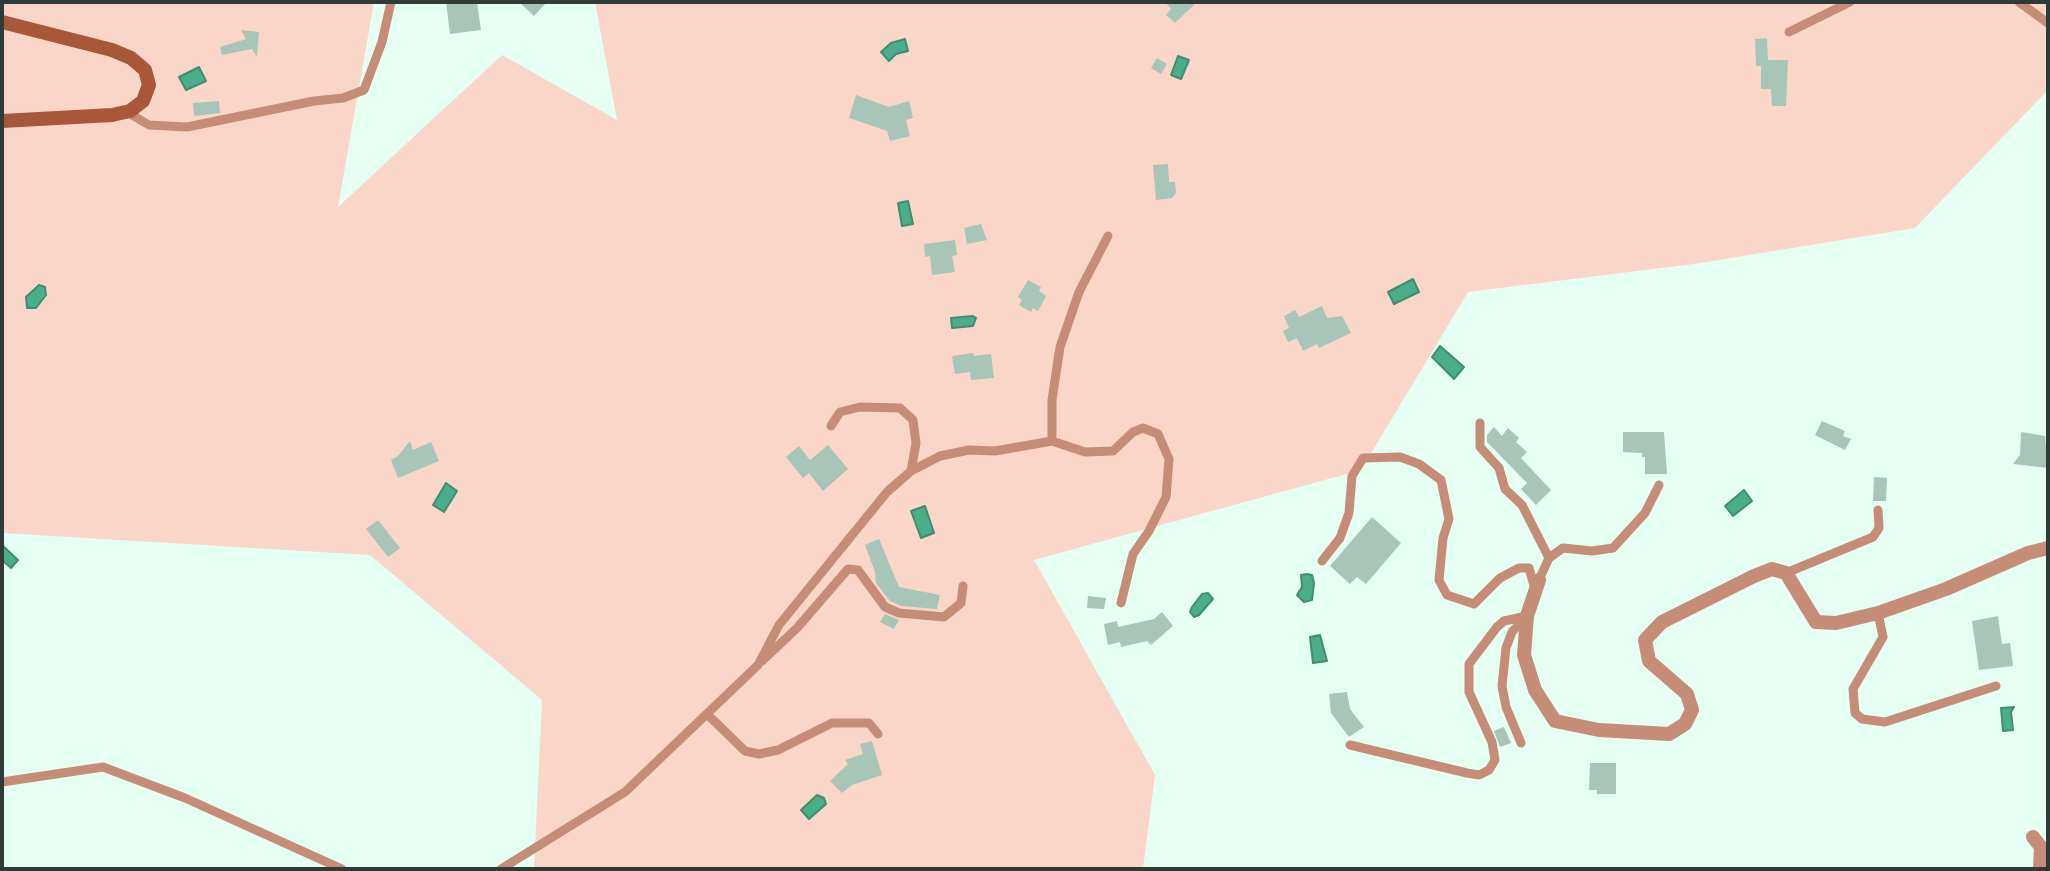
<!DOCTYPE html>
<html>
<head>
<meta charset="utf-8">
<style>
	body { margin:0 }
	#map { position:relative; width:2050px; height:871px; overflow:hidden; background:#e5fff3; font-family:"IBM Plex Sans",sans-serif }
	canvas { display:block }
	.frame { position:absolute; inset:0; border:4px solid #2f3b36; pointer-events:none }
</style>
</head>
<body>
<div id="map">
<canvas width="2050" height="871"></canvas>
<div class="frame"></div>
</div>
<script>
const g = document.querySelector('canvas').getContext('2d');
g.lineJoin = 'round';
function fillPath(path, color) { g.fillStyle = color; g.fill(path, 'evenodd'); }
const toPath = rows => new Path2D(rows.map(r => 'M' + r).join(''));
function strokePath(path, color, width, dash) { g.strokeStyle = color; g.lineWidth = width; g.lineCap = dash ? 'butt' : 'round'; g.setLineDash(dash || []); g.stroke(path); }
fillPath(toPath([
	[2,2,374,2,338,207,502,55,617,120,595,2,2048,2,2048,90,1915,228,1694,264,1468,292,1361,470,1034,560,1155,775,1143,869,534,869,542,700,370,555,2,533]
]), '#fad6c8');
const water = toPath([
	[905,39,908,51,896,54,889,61,881,52,891,43,905,39],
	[1178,56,1189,60,1181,79,1171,75,1178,56],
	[199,67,206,81,186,90,179,77,199,67],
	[908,201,913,224,902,226,898,203,908,201],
	[1413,279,1419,292,1394,304,1388,292,1413,279],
	[39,285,45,287,46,295,36,308,27,308,26,297,39,285],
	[973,316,976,318,973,326,952,328,951,318,973,316],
	[1440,346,1464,367,1454,379,1432,357,1440,346],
	[446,483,457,491,444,512,433,505,446,483],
	[1744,490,1752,501,1733,516,1725,506,1744,490],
	[925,506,934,533,921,538,911,511,925,506],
	[2,545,18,560,11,568,2,560,2,545],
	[1307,574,1312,575,1314,583,1312,600,1304,602,1297,595,1302,587,1301,575,1307,574],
	[1208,593,1213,599,1199,615,1194,617,1190,612,1192,607,1202,594,1208,593],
	[1320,635,1327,661,1313,663,1310,637,1320,635],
	[2014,707,2011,712,2013,730,2003,731,2001,708,2014,707],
	[817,795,824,798,826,804,809,819,801,810,817,795]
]);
fillPath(water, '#4aae89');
strokePath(water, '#428c70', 2);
fillPath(toPath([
	[446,2,477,2,481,30,450,34],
	[519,2,547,2,534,16],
	[1165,2,1197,2,1175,23,1166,15,1171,9],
	[241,30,259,32,257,57,252,49,222,55,220,47,246,39],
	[1767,38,1768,60,1788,60,1786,106,1772,106,1771,89,1761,89,1761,66,1756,66,1755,39],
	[1157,58,1167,64,1161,74,1151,68],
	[856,95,889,107,909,101,913,118,906,120,910,136,890,141,887,131,849,118],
	[219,101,220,113,194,116,193,103],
	[1168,164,1169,182,1175,182,1176,193,1172,198,1156,200,1153,165],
	[981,224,987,240,967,244,964,228],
	[955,240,957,255,952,256,955,272,932,275,930,256,925,257,924,244],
	[1028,280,1041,287,1039,291,1046,296,1038,311,1033,308,1031,312,1019,305,1022,300,1018,297],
	[1322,306,1327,318,1342,316,1351,333,1319,348,1317,344,1303,351,1297,338,1288,342,1283,331,1289,328,1284,316,1295,310,1299,317],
	[973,353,974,356,991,354,994,378,971,380,970,372,955,374,952,356],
	[1822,421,1845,431,1843,436,1851,439,1845,450,1815,435],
	[1494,427,1502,436,1508,428,1519,438,1516,442,1527,452,1521,458,1551,490,1536,505,1521,489,1527,483,1487,442,1487,435],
	[1623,432,1664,432,1667,474,1645,474,1645,457,1642,457,1642,453,1623,452],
	[2021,432,2045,436,2048,468,2013,464,2020,455],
	[410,441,413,450,431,442,439,461,398,478,391,460,398,456],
	[828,445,848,469,823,491,809,473,803,478,786,457,799,446,810,460],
	[1874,477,1887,478,1886,501,1873,501],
	[1372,517,1401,543,1366,584,1357,577,1350,584,1330,566],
	[378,520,400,548,388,557,366,529],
	[879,539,899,587,940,595,937,609,901,606,890,601,876,583,875,572,865,545],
	[1088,596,1106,598,1104,609,1087,608],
	[1162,612,1173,626,1151,645,1147,641,1121,647,1120,642,1108,645,1104,624,1117,621,1118,627,1154,619],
	[885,614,899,620,894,629,880,622],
	[1998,616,2002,644,2010,643,2013,666,1979,670,1972,621],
	[1347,692,1350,709,1364,727,1349,737,1331,713,1329,694],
	[1504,727,1511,743,1500,747,1494,731],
	[872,741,882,775,852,785,842,793,830,781,848,764,845,760,863,754,860,744],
	[1590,763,1616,763,1616,794,1597,794,1597,790,1589,790]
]), '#a7c6b8');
strokePath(toPath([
	[2019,2,2048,23],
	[1789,32,1850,2],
	[127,112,149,125,187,127,314,101,343,98,364,90,382,42,391,2],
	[1480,423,1480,447,1499,468,1505,489,1522,505,1549,558,1539,580],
	[831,426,840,412,860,407,900,408,913,420,916,443,911,471],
	[1052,441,1052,400,1060,347,1079,292,1108,236],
	[1549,558,1563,548,1592,551,1613,548,1645,513,1659,485],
	[1322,561,1340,538,1349,513,1352,476,1363,458,1400,457,1419,464,1441,480,1449,519,1443,538,1439,580,1447,595,1474,604,1500,578,1519,568,1529,568,1535,589],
	[1786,573,1873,537,1879,528,1878,510],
	[1878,613,1883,637,1853,689,1855,713,1862,719,1885,722,1996,686],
	[762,661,797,628,848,569,858,570,885,607,899,613,944,617,961,603,963,586],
	[707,714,745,751,759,754,778,750,832,723,869,723,878,734],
	[1521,743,1506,707,1502,686,1506,648,1512,632,1526,617],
	[1350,745,1467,773,1479,775,1489,770,1495,760,1492,742,1469,692,1469,664,1497,627,1504,621,1527,616],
	[2,782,103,767,185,798,342,869],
	[501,869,625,792,758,665,779,625,887,492,911,471,940,456,969,450,995,451,1052,441,1085,452,1113,451,1133,432,1143,428,1158,434,1169,459,1166,497,1149,531,1133,554,1121,603]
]), '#c58d78', 9);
strokePath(toPath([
	[1539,580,1527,616,1524,655,1535,690,1555,721,1599,730,1669,734,1685,724,1692,710,1687,694,1649,661,1645,640,1662,622,1754,576,1772,569,1786,573,1816,622,1836,623,1878,613,1946,589,2028,553,2048,548],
	[2033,837,2041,847,2040,869]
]), '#c58d78', 14);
strokePath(toPath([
	[2,22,112,50,131,58,145,70,149,85,143,101,130,111,112,115,2,121]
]), '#a85738', 14);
</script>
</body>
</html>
